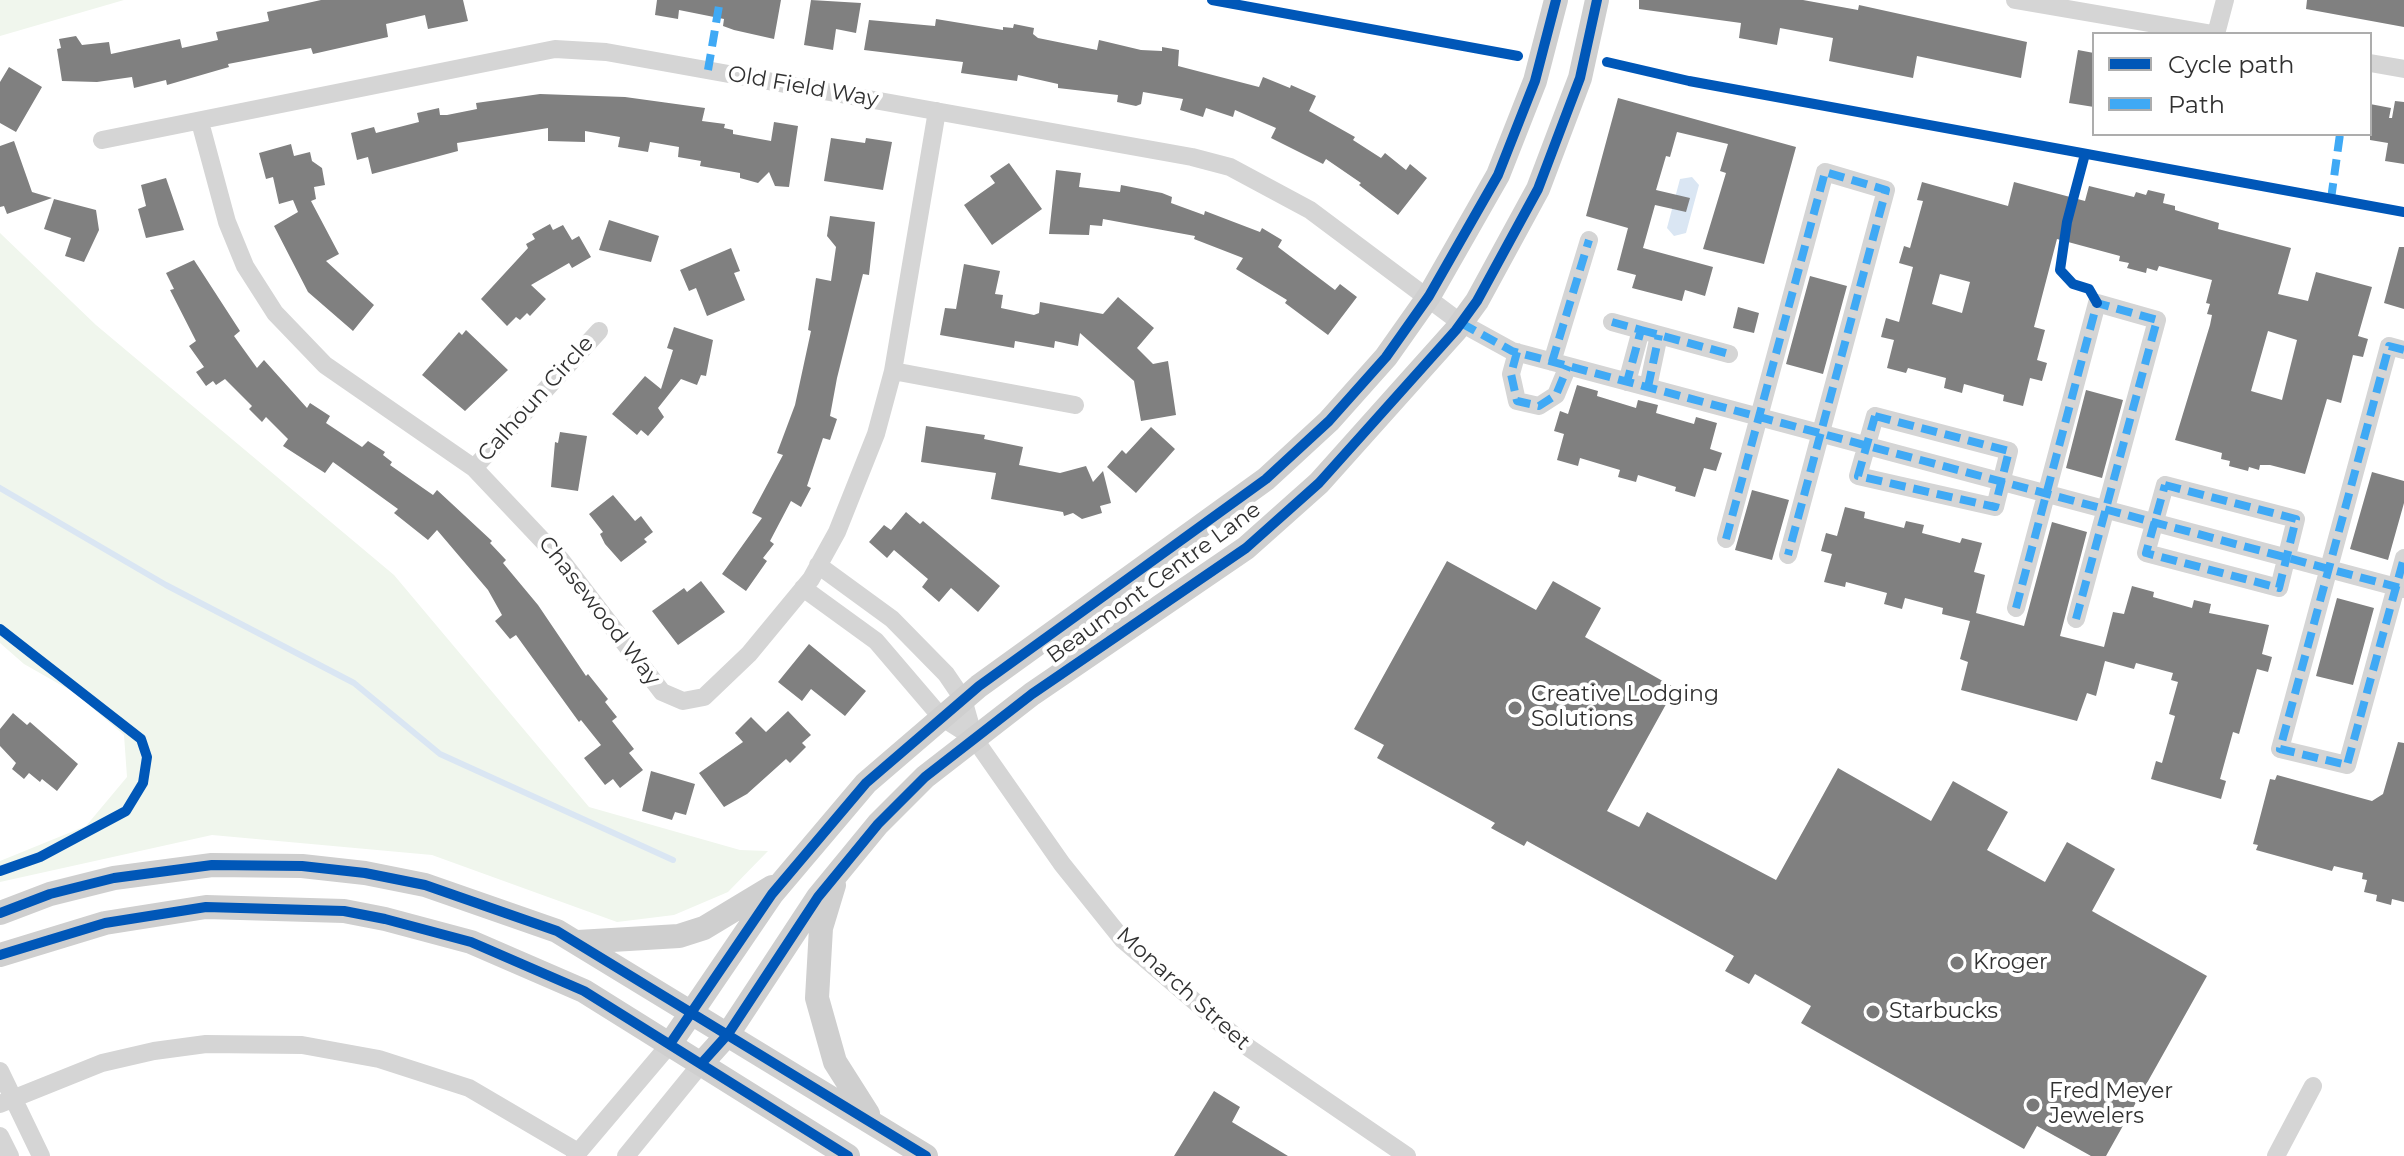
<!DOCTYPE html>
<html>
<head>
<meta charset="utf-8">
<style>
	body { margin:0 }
	#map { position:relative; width:2404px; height:1156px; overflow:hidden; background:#fff; font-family:Montserrat,sans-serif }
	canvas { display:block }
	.legend { position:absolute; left:2092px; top:32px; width:280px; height:104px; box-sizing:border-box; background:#fff; border:2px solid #adadad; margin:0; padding:10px 14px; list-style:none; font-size:24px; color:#313131 }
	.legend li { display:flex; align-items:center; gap:16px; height:40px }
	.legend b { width:40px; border:2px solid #adadad }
</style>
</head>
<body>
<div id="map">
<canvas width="2404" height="1156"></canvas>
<ul class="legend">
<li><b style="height:10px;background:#0057b8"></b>Cycle path</li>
<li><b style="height:10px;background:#3fa9f5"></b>Path</li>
</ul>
</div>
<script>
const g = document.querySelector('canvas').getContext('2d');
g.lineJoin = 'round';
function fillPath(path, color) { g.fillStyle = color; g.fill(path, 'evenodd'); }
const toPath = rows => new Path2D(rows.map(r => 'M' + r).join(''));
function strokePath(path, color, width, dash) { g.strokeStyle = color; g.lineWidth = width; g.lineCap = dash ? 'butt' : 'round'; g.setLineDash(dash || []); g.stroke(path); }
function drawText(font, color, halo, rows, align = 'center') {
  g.font = font + ' Montserrat,sans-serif'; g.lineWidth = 8; g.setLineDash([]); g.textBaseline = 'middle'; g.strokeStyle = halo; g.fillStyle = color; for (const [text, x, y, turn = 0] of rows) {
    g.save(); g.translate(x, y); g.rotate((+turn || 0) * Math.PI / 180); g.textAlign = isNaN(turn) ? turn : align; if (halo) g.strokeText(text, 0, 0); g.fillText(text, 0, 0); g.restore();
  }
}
fillPath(toPath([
	[0,0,124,0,0,36],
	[0,233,96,325,394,575,589,807,740,850,768,851,728,892,674,915,617,922,432,855,212,835,0,882,0,861,86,826,127,777,124,735,75,693,24,664,0,643]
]), '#f0f6ed');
fillPath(toPath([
	[1692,177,1699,185,1686,233,1674,236,1667,228,1680,179]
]), '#dae6f3');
strokePath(toPath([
	[0,488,166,585,354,683,440,754,673,860]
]), '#dae6f3', 6);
fillPath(toPath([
	[321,0,463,0,468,21,428,29,425,15,386,24,388,37,313,54,311,48,228,64,229,67,167,85,166,80,134,88,132,77,97,82,62,81,57,49,61,48,59,39,76,36,82,45,109,42,111,54,180,39,182,48,218,40,216,32,269,21,267,12],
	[657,0,781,0,774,39,734,30,723,26,724,19,679,10,678,19,655,15],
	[811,0,861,3,856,33,836,29,833,50,804,45],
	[1639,0,1803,0,1858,10,1859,5,2027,42,2021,78,1917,56,1913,78,1829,61,1833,38,1780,28,1777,45,1739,38,1741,23,1639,9],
	[2307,0,2404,0,2404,27,2306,9],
	[936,19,1003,30,1003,27,1013,28,1014,24,1034,28,1033,34,1038,38,1097,50,1099,40,1141,50,1162,51,1162,47,1179,50,1178,66,1259,87,1263,77,1290,88,1291,85,1316,96,1309,111,1355,137,1353,140,1381,158,1385,153,1406,170,1410,164,1427,178,1398,215,1359,185,1361,183,1326,159,1323,164,1271,138,1276,128,1235,110,1233,117,1206,108,1203,117,1180,110,1183,99,1143,92,1141,104,1136,106,1117,102,1118,95,1058,88,1058,84,1018,75,1017,81,961,73,963,62,864,50,869,20,935,26],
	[2078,50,2094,53,2094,107,2069,103],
	[9,67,42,87,16,132,0,123,0,82],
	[540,94,625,97,705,108,702,121,725,124,724,128,733,130,733,134,771,141,774,122,798,126,789,187,775,186,769,172,758,183,740,178,740,173,700,166,701,161,678,157,679,147,650,142,648,152,618,147,620,137,585,131,585,142,548,141,548,128,457,143,458,151,372,174,368,157,357,160,351,133,374,127,376,133,419,122,417,113,439,108,440,115,447,115,477,109,476,103],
	[1618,98,1796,147,1764,264,1703,249,1726,173,1720,171,1728,144,1677,132,1670,157,1666,156,1656,190,1690,198,1686,212,1655,205,1643,248,1713,267,1705,296,1685,290,1682,301,1632,288,1636,275,1617,270,1628,228,1586,216],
	[2395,101,2404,102,2404,164,2385,161,2388,143,2370,140,2370,104,2391,108,2389,118,2392,118],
	[831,138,865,143,866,138,892,142,883,190,824,181],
	[14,141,32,192,52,198,7,214,4,206,0,207,0,146],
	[291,144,294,156,310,152,312,161,322,168,325,185,314,187,316,199,311,201,339,254,326,261,374,305,353,331,308,292,274,226,298,212,293,200,279,204,273,177,266,179,259,153],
	[1009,163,1042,209,992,245,964,205,995,183,990,176],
	[1056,170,1081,173,1079,187,1120,192,1121,185,1162,193,1172,197,1171,203,1204,215,1205,211,1260,232,1262,228,1282,240,1278,247,1335,290,1340,284,1357,297,1328,335,1285,303,1287,300,1236,269,1243,258,1194,239,1195,236,1103,219,1102,226,1090,225,1089,235,1049,234],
	[166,178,184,230,146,238,138,209,146,206,141,185],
	[1922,182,2008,206,2014,182,2085,201,2089,186,2134,197,2136,192,2146,195,2148,190,2165,194,2163,203,2175,206,2175,210,2219,223,2218,229,2291,248,2278,294,2308,301,2316,272,2372,287,2358,336,2368,339,2363,357,2353,355,2341,403,2327,399,2305,474,2270,465,2260,465,2259,470,2249,467,2248,471,2229,466,2230,461,2221,459,2222,453,2175,440,2210,325,2212,315,2207,314,2210,304,2206,303,2212,280,2159,266,2157,271,2147,268,2146,273,2127,268,2129,263,2119,261,2120,256,2057,239,2034,327,2045,330,2037,360,2047,363,2042,381,2030,378,2023,406,2003,401,2004,395,1964,384,1962,393,1944,388,1946,378,1908,368,1906,373,1887,368,1894,340,1881,337,1886,318,1899,322,1913,267,1899,263,1904,246,1910,248,1923,201,1917,200],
	[1940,274,1970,282,1962,313,1932,304],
	[2268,331,2297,340,2282,400,2251,391],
	[54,199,96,210,99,230,84,262,65,256,71,238,44,229],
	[830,216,875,222,869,275,863,274,837,378,830,416,837,419,830,440,823,438,807,486,811,488,801,507,791,501,770,541,774,544,763,558,767,561,746,591,722,574,762,518,752,513,783,455,777,453,795,405,811,331,808,330,816,278,831,281,836,247,827,236],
	[609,220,659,236,651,262,599,250],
	[550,224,553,230,563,225,572,240,579,236,591,257,572,268,569,263,531,285,546,299,530,316,527,313,520,320,516,317,507,326,481,299,528,248,526,244,535,239,532,234],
	[2399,247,2404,247,2404,309,2384,303],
	[731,248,740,271,734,273,745,300,707,316,696,288,689,291,680,270],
	[194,260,240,331,234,336,257,368,264,360,307,408,310,403,330,416,326,423,362,447,368,441,385,452,383,455,392,462,390,465,433,495,437,490,492,541,490,543,506,560,503,563,538,605,586,676,588,674,608,699,605,702,617,717,612,721,634,749,629,753,643,770,620,788,613,779,605,785,584,758,601,745,581,720,579,722,516,635,510,639,495,621,502,615,488,590,437,530,428,540,394,513,398,509,333,462,325,473,283,446,288,439,266,417,262,422,249,409,252,406,225,379,216,385,213,381,206,386,196,372,204,367,189,346,196,341,170,290,174,289,166,273],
	[964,264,1000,271,995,294,1003,295,1001,308,1034,315,1039,313,1040,302,1103,314,1118,297,1154,328,1137,348,1153,364,1168,361,1176,415,1141,421,1134,381,1080,333,1078,346,1055,341,1054,348,1015,341,1014,348,940,335,945,308,956,309],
	[1810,276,1847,286,1823,374,1786,364],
	[1738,307,1759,313,1754,333,1733,328],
	[674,327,713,340,706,376,701,375,697,385,681,379,658,408,664,417,648,436,641,430,637,435,612,414,645,376,661,389,673,350,667,348],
	[466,330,508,370,465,411,422,375,459,332,462,335],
	[1577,385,1598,391,1597,396,1636,408,1638,400,1658,405,1656,413,1694,424,1696,417,1717,423,1710,449,1722,453,1716,471,1704,468,1695,497,1675,491,1676,487,1638,475,1636,482,1618,477,1620,470,1580,458,1578,466,1557,460,1564,434,1554,431,1560,411,1568,414],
	[2086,390,2123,400,2102,478,2066,468],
	[926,426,985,435,984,439,1023,447,1019,465,1060,473,1086,466,1093,482,1103,471,1111,503,1100,506,1102,513,1082,519,1073,513,1064,516,1063,512,991,499,996,473,921,462],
	[1151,427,1175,449,1136,493,1107,467,1122,450,1126,454],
	[560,432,587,436,578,491,551,487,555,442,558,443],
	[2372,472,2404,481,2404,503,2388,560,2350,549],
	[1752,490,1789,500,1772,560,1735,550],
	[613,495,635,521,641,516,653,532,644,539,647,542,621,562,605,544,600,534,603,532,589,514],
	[1845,507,1865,512,1864,518,1904,528,1906,521,1924,525,1922,533,1960,543,1962,538,1982,543,1974,572,1985,575,1976,613,2024,626,2052,522,2087,532,2060,636,2104,647,2113,612,2124,614,2132,586,2154,592,2153,597,2192,608,2194,600,2211,604,2209,613,2269,625,2262,654,2272,657,2268,672,2257,669,2239,734,2233,732,2220,779,2226,781,2221,799,2151,779,2156,761,2162,763,2175,716,2169,714,2178,682,2171,680,2173,673,2136,663,2134,669,2105,661,2096,696,2087,693,2077,721,1961,690,1968,662,1960,659,1970,621,1942,614,1943,608,1905,598,1902,609,1884,604,1887,593,1846,582,1845,587,1824,582,1832,554,1821,551,1826,533,1837,536],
	[906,512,920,524,923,521,1000,586,978,612,951,588,939,602,922,587,928,579,894,550,887,558,869,542,884,525,891,530],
	[1447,561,1536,610,1553,581,1601,608,1585,637,1675,688,1607,811,1639,827,1647,812,1776,880,1838,768,1931,821,1953,781,2008,812,1987,850,2045,882,2067,842,2115,869,2092,911,2207,976,2106,1156,2091,1156,2037,1126,2024,1149,1801,1023,1811,1006,1755,974,1749,984,1725,971,1734,956,1527,841,1524,846,1491,828,1495,823,1377,758,1384,745,1354,729],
	[701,581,725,612,678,645,652,611,684,588,687,592],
	[2337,598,2374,608,2353,685,2316,676],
	[809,644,866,691,845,716,811,689,802,701,778,682],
	[788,711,811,735,802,743,806,747,790,763,786,759,747,794,724,807,699,773,743,742,735,733,751,717,766,732],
	[13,713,27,725,30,722,78,764,57,791,42,779,40,782,29,773,24,779,12,769,16,763,0,746,0,729],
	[2398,742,2404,743,2404,902,2392,899,2391,905,2376,901,2377,895,2364,892,2367,880,2362,879,2363,873,2334,866,2332,871,2256,850,2258,845,2253,844,2270,779,2275,780,2277,775,2372,801,2383,794],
	[651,771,695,784,686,815,675,812,672,820,642,811],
	[1214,1091,1240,1107,1232,1122,1288,1156,1174,1156]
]), '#808080');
strokePath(toPath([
	[2015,0,2213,34],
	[2216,34,2225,0],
	[2370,63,2404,69],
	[200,122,227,222,245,266,275,313,325,365,474,468,561,560,662,692,683,701,704,697,749,654,811,579,837,532,876,434,893,371,937,111],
	[102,140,555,49,606,52,1192,157,1230,167,1310,210,1461,323,1512,351,2404,589],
	[1612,322,1641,330,1627,382],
	[1641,330,1729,354],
	[2404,350,2389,346,2280,749,2347,765,2404,558],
	[1517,352,1511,374,1517,401,1539,406,1556,395,1568,366],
	[1552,362,1589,240],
	[893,371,1075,405],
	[1648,387,1659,335],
	[1875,416,2009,451,1995,507,1858,476,1875,416],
	[474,468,599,331],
	[2165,485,2296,519,2279,588,2146,553,2165,485],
	[1726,539,1825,172,1886,190,1788,555],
	[818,565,892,619,946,674,963,699,974,738,983,751,1062,864,1123,940,1249,1048,1407,1156],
	[803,588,876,641,941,717,974,738],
	[2016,608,2097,303,2157,320,2076,619],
	[0,1071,41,1156],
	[0,1104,102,1063,154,1051,206,1044,302,1045,379,1059,469,1088,578,1152],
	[0,1136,10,1156],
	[575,1156,670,1044],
	[626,1156,701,1064],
	[2276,1156,2313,1086]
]), '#d5d5d5', 18);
strokePath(toPath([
	[834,885,821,928,817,998,835,1062,868,1114],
	[0,913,50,894,114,878,212,865,302,866,365,873,425,885,557,931,926,1156],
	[578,942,679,936,704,928,772,887],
	[0,955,105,923,206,907,344,911,385,919,471,942,584,991,848,1156],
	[670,1044,772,894,866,783,979,686,1266,479,1329,421,1386,357,1429,296,1498,175,1535,81,1556,0],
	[701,1064,728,1034,818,897,878,824,925,777,1032,694,1246,548,1319,483,1456,330,1477,301,1538,189,1580,78,1597,0]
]), '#cfcfcf', 24);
strokePath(toPath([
	[708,70,720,0],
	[2331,199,2340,134],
	[1612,322,1641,330,1627,382],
	[1461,323,1512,351,2404,589],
	[1641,330,1729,354],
	[2404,350,2389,346,2280,749,2347,765,2404,558],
	[1517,352,1511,374,1517,401,1539,406,1556,395,1568,366],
	[1552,362,1589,240],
	[1648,387,1659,335],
	[1875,416,2009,451,1995,507,1858,476,1875,416],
	[2165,485,2296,519,2279,588,2146,553,2165,485],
	[1726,539,1825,172,1886,190,1788,555],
	[2016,608,2097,303,2157,320,2076,619]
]), '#3fa9f5', 8, [16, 8]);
strokePath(toPath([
	[1212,0,1518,56],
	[1607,62,1689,81,2404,212],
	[2085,154,2067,222,2060,270,2073,284,2089,289,2097,303],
	[0,629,141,739,147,757,143,783,126,811,40,857,0,871],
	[0,913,50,894,114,878,212,865,302,866,365,873,425,885,557,931,926,1156],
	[0,955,105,923,206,907,344,911,385,919,471,942,584,991,848,1156],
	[670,1044,772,894,866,783,979,686,1266,479,1329,421,1386,357,1429,296,1498,175,1535,81,1556,0],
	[701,1064,728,1034,818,897,878,824,925,777,1032,694,1246,548,1319,483,1456,330,1477,301,1538,189,1580,78,1597,0]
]), '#0057b8', 10);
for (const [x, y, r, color] of [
	[1515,708,8,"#797979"],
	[1957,963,8,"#797979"],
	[1873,1012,8,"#797979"],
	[2033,1105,8,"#797979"]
]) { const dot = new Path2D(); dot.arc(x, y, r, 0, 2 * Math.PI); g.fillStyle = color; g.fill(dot); strokePath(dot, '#fff', 3); }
drawText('22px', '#313131', '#fff', [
	["Old Field Way",803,87,10],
	["Calhoun Circle",536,399,-48],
	["Beaumont Centre Lane",1154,583,-36],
	["Chasewood Way",599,611,52],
	["Monarch Street",1183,989,42]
]);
drawText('22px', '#313131', '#fff', [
	["Creative Lodging",1531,695],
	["Solutions",1531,720],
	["Kroger",1973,963],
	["Starbucks",1889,1012],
	["Fred Meyer",2049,1092],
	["Jewelers",2049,1117]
], 'left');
</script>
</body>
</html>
